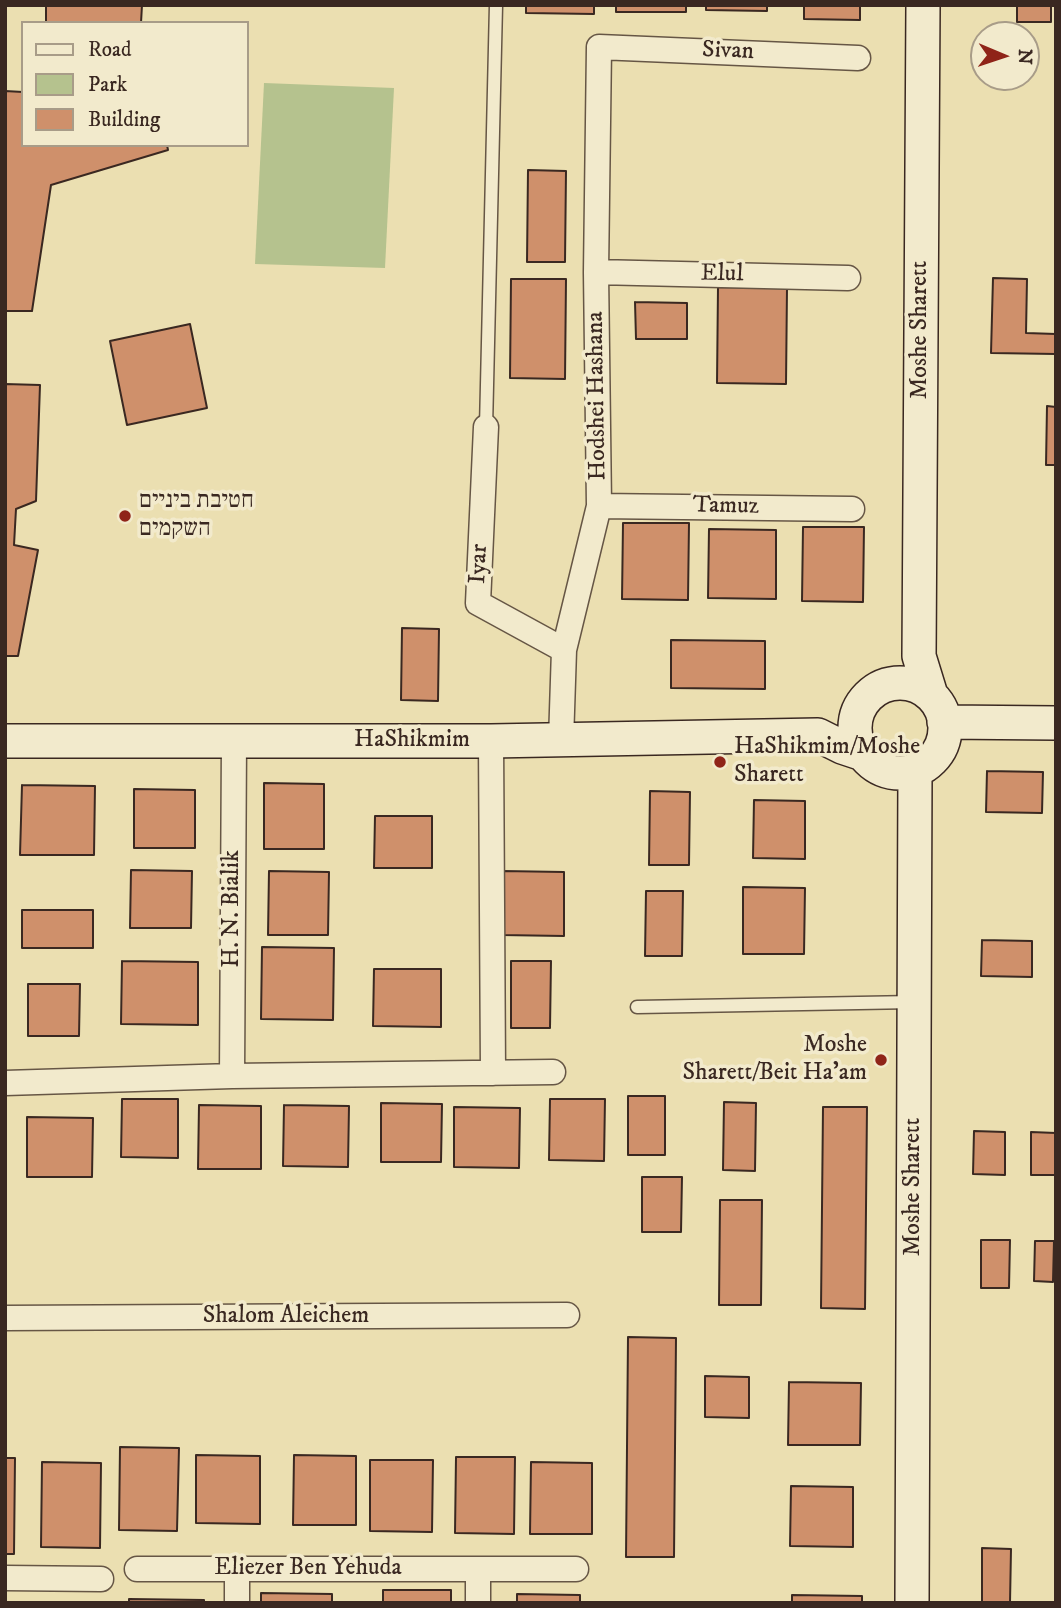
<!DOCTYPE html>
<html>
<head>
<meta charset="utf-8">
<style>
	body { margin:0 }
	#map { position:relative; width:1061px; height:1608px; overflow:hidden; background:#ebdfb1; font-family:"IM FELL DW Pica",serif }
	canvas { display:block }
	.frame { position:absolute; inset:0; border:7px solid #3a2821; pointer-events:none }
	.legend { position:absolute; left:21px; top:21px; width:228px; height:126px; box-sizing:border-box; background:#f2eacc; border:2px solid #a89c88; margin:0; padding:9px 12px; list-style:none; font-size:21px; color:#3a2821 }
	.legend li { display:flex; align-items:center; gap:14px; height:35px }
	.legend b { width:35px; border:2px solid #a89c88 }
	.north { position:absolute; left:970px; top:21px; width:70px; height:70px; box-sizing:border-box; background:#f2eacc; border:2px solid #a89c88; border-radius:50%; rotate:92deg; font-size:19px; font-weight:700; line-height:28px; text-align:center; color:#3a2821 }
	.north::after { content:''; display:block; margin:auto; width:24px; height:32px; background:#8f2418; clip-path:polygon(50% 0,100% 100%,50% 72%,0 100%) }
</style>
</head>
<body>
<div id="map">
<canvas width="1061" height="1608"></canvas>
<div class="frame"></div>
<ul class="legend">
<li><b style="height:9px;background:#f2eacc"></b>Road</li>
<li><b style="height:19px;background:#b5c28e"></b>Park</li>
<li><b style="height:19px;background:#cf906b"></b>Building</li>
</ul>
<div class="north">N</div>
</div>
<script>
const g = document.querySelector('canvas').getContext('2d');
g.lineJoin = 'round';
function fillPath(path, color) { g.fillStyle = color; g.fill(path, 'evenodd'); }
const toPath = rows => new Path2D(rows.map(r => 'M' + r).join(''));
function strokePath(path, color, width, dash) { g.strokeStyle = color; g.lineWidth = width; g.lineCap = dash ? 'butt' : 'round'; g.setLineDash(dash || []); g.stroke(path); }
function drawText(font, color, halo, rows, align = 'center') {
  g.font = font + ' "IM FELL DW Pica","Frank Ruhl Libre",serif'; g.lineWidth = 7; g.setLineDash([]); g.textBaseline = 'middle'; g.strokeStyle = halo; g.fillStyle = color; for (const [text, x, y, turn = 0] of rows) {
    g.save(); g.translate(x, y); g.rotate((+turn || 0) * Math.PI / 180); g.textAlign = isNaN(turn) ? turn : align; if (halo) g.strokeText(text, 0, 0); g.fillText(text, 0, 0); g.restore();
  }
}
fillPath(toPath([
	[264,83,394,88,385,268,255,264]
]), '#b5c28e');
const building = toPath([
	[46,5,142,5,141,23,46,22,46,5],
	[526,5,594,5,594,14,526,13,526,5],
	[616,5,686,5,686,12,616,12,616,5],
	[706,5,767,5,767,11,706,10,706,5],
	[804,5,860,5,860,20,804,19,804,5],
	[1017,5,1051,5,1051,22,1017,22,1017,5],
	[5,91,23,92,23,145,167,145,168,150,51,185,32,311,5,311,5,91],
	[528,170,566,171,565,262,527,262,528,170],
	[993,278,1027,279,1026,333,1056,334,1056,354,991,353,993,278],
	[511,279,566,279,565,379,510,378,511,279],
	[718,287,787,288,786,384,717,383,718,287],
	[635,302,687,303,687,339,636,339,635,302],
	[190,324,207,408,127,425,110,341,190,324],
	[5,384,40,385,36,501,16,509,14,545,38,550,18,656,5,656,5,384],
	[1047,406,1056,407,1056,465,1046,465,1047,406],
	[623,523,689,523,688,600,622,599,623,523],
	[803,527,864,527,863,602,802,601,803,527],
	[709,529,776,530,776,599,708,598,709,529],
	[402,628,439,629,438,701,401,700,402,628],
	[671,640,765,641,765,689,671,688,671,640],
	[987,771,1043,772,1042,813,986,812,987,771],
	[264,783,324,784,324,849,264,849,264,783],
	[22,785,95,786,94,855,20,855,22,785],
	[134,789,195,790,195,848,134,848,134,789],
	[650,791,690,792,689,865,649,865,650,791],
	[754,800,805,801,805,859,753,858,754,800],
	[375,816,432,816,432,868,374,868,375,816],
	[131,870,192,871,191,928,130,928,131,870],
	[269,871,329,872,328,935,268,935,269,871],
	[502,871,564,872,564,936,501,935,502,871],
	[743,887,805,888,804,954,743,954,743,887],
	[646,891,683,891,682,956,645,956,646,891],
	[22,910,93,910,93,948,22,948,22,910],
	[982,940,1032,941,1032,977,981,976,982,940],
	[262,947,334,948,333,1020,261,1019,262,947],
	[122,961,198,962,198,1025,121,1024,122,961],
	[511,961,551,961,550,1028,511,1028,511,961],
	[374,969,441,969,441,1027,373,1026,374,969],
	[28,984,80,984,79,1036,28,1036,28,984],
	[628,1096,665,1096,665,1155,628,1155,628,1096],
	[122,1099,178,1099,178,1158,121,1157,122,1099],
	[550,1099,605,1099,604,1161,549,1160,550,1099],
	[724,1102,756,1103,755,1171,723,1170,724,1102],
	[381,1103,442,1104,441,1162,381,1162,381,1103],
	[199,1105,261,1106,261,1169,198,1169,199,1105],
	[284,1105,349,1106,348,1167,283,1166,284,1105],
	[454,1107,520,1108,519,1168,454,1167,454,1107],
	[823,1107,867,1107,865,1309,821,1308,823,1107],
	[27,1117,93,1118,92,1177,27,1177,27,1117],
	[974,1131,1005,1132,1005,1175,973,1174,974,1131],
	[1031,1132,1056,1133,1056,1175,1031,1175,1031,1132],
	[642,1177,682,1177,681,1232,642,1232,642,1177],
	[720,1200,762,1200,761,1305,719,1305,720,1200],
	[981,1240,1010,1240,1009,1288,981,1288,981,1240],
	[1035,1241,1054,1241,1053,1282,1034,1281,1035,1241],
	[628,1337,676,1338,674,1557,626,1557,628,1337],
	[705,1376,749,1377,749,1418,705,1417,705,1376],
	[789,1382,861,1383,860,1445,788,1445,789,1382],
	[120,1447,179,1448,177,1531,119,1530,120,1447],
	[196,1455,260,1456,260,1524,196,1523,196,1455],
	[294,1455,356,1456,356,1525,293,1525,294,1455],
	[456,1457,515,1457,514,1534,455,1533,456,1457],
	[5,1458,15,1458,14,1554,5,1554,5,1458],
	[370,1460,433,1460,432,1532,370,1531,370,1460],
	[42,1462,101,1463,100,1548,41,1547,42,1462],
	[531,1462,592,1463,592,1534,530,1534,531,1462],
	[791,1486,853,1487,853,1547,790,1546,791,1486],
	[982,1548,1011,1549,1010,1603,982,1603,982,1548],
	[383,1590,451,1590,451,1603,383,1603,383,1590],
	[261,1593,332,1594,332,1603,261,1603,261,1593],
	[517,1594,580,1595,580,1603,517,1603,517,1594],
	[792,1595,862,1596,862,1603,792,1603,792,1595],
	[129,1599,204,1600,204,1603,129,1603,129,1599]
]);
fillPath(building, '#cf906b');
strokePath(building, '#3a2821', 2);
const lane = toPath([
	[486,427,496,5],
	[637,1007,914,1002]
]);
const street = toPath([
	[596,272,848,278],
	[486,427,478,603,564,650],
	[599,506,852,509],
	[491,741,493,1073],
	[561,741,564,650,599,506,596,272,599,47,858,58],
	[232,1076,234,741],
	[5,1083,232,1076,553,1072],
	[5,1318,567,1315],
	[137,1569,576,1569],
	[5,1578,101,1579],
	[237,1603,237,1569],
	[478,1603,478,1569]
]);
const secondary = toPath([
	[923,5,919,656,931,695],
	'855 728a45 45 0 1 1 90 0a45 45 0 1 1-90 0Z',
	[944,722,1056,723],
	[5,741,491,741,818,735,842,747,863,754],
	[912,1603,915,770]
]);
strokePath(lane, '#665645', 15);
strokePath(street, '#665645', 27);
strokePath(secondary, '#3a2821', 36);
strokePath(lane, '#f2eacc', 12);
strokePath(street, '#f2eacc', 24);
strokePath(secondary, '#f2eacc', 33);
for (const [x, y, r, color] of [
	[125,516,7,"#8f2418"],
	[720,762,7,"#8f2418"],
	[881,1060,7,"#8f2418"]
]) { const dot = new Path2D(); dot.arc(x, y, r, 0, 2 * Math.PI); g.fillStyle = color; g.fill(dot); strokePath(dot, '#f2eacc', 2.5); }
drawText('24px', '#3a2821', '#f2eacc', [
	["Sivan",728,52,2],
	["Elul",722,275,1],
	["Moshe Sharett",921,330,-90],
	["Hodshei Hashana",598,396,-91],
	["Tamuz",726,507,1],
	["Iyar",480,564,-87],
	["HaShikmim",412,741],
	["H. N. Bialik",233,909,-90],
	["Moshe Sharett",914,1187,-90],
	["Shalom Aleichem",286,1317],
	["Eliezer Ben Yehuda",308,1569]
]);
drawText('24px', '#3a2821', '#f2eacc', [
	["חטיבת ביניים",139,502],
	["השקמים",139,530],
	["HaShikmim/Moshe",734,748],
	["Sharett",734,776],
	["Moshe",867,1046,"right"],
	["Sharett/Beit Ha'am",867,1074,"right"]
], 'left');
</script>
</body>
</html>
